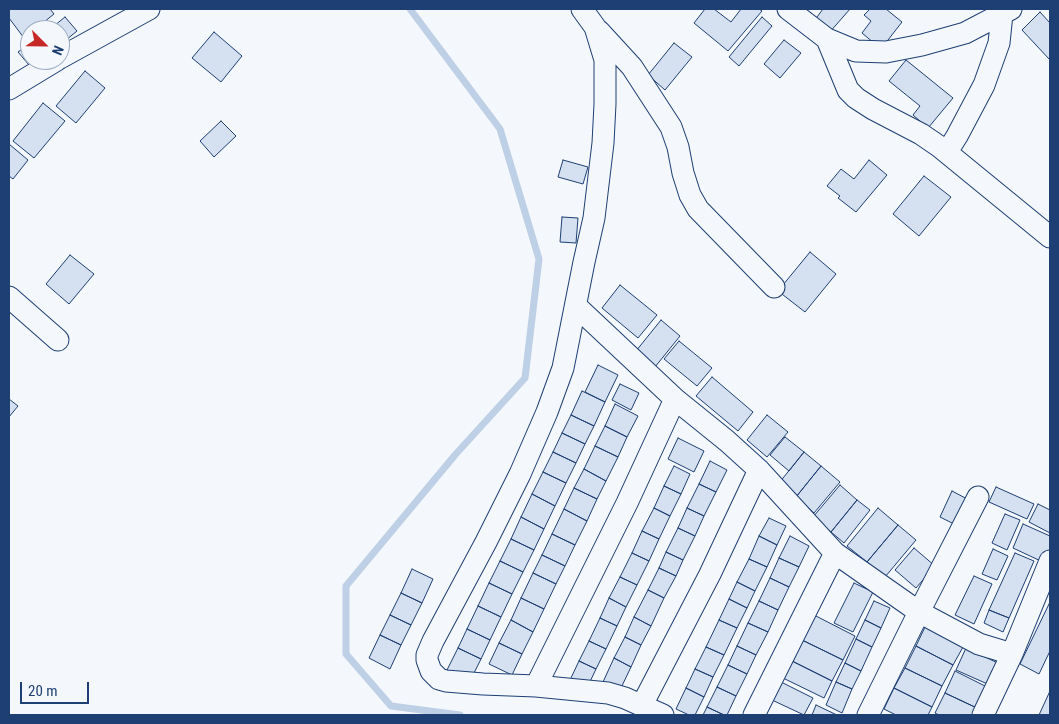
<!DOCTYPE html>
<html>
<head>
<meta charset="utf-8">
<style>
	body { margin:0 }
	#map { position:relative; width:1059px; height:724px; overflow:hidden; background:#f4f7fb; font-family:"Roboto Condensed",sans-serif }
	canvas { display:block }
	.frame { position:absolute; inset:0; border:10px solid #1d3f73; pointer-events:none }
	.north { position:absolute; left:20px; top:20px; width:50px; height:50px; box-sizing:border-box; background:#f4f7fb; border:1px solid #9eadc5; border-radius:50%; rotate:113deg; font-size:14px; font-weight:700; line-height:20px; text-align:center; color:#1d3f73 }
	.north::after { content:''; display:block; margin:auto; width:18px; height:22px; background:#c62828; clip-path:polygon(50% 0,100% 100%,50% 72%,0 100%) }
	.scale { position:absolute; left:20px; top:682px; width:69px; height:22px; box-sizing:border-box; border:2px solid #1d3f73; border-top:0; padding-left:6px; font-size:15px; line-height:18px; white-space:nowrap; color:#1d3f73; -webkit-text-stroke:4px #f4f7fb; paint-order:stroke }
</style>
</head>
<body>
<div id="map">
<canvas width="1059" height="724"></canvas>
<div class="frame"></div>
<div class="north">N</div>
<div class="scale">20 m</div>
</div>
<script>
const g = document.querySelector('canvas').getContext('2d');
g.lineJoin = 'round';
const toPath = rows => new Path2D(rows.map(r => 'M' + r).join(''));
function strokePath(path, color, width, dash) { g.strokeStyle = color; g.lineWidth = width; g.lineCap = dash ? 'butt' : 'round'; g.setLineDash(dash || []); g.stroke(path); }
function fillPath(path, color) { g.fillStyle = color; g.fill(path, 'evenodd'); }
strokePath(toPath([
	[410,9,500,129,539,259,525,378,455,455,346,586,346,654,391,706,460,715]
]), '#bed0e5', 7);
const building = toPath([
	[11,9,50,9,54,14,34,30,30,30,30,33,24,38,9,18,9,11,11,9],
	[705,9,714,9,731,22,741,9,759,9,762,11,728,51,694,23,705,9],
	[823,9,850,9,829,33,814,21,823,9],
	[870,9,886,9,902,22,881,49,862,33,871,21,864,15,870,9],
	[1040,12,1050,23,1050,60,1022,30,1040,12],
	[65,17,77,31,60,45,60,30,49,30,65,17],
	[762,17,772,26,739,66,729,57,762,17],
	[214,32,242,56,221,82,192,58,214,32],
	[784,40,801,53,780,78,764,64,784,40],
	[30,43,30,60,35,60,29,65,18,52,30,43],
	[674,43,692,57,665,90,648,75,674,43],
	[906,60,953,98,928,128,913,115,920,106,889,81,906,60],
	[85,71,105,88,76,123,56,106,85,71],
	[43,103,65,121,34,158,13,141,43,103],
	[221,121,236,136,214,157,200,141,221,121],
	[9,144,28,160,13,179,9,176,9,144],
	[563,160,588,167,583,184,558,177,563,160],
	[869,160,887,175,856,212,838,198,840,196,827,186,841,169,854,179,869,160],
	[924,176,951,197,919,236,893,214,924,176],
	[562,217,578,218,576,243,560,242,562,217],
	[810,252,836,274,805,312,778,291,810,252],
	[70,255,94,274,69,304,46,284,70,255],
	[620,285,657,315,638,338,602,308,620,285],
	[661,320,680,336,655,367,636,351,661,320],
	[679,341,712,368,697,386,664,359,679,341],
	[598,365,618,375,605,402,585,392,598,365],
	[712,377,753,412,738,431,696,396,712,377],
	[620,384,639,393,631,410,612,400,620,384],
	[582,391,605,402,594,426,571,415,582,391],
	[9,399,18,406,9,417,9,399],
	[615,404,638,416,627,437,605,426,615,404],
	[571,415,594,426,585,444,562,433,571,415],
	[767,415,788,432,767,457,747,440,767,415],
	[605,426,627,437,618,457,595,446,605,426],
	[562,433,585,444,576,463,553,452,562,433],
	[785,437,804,452,789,471,770,455,785,437],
	[678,438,704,451,694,472,668,459,678,438],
	[595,446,618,457,606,481,584,469,595,446],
	[553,452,576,463,566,483,543,472,553,452],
	[804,452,821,466,796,497,779,483,804,452],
	[710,461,727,470,716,492,699,484,710,461],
	[674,466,690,474,681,494,664,486,674,466],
	[821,466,840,482,814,513,796,497,821,466],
	[584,469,606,481,597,499,574,488,584,469],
	[543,472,566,483,555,506,532,494,543,472],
	[699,484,716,492,704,516,687,508,699,484],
	[840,485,857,500,831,532,813,517,840,485],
	[664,486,681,494,670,516,654,508,664,486],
	[996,487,1034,504,1027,519,989,502,996,487],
	[574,488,597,499,587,521,564,509,574,488],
	[952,491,971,501,958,526,940,517,952,491],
	[532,494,555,506,544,529,521,517,532,494],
	[857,500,870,510,844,543,831,532,857,500],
	[1038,504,1050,510,1050,533,1029,522,1038,504],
	[654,508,670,516,659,539,642,531,654,508],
	[687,508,704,516,695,536,678,528,687,508],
	[878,508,898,525,867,562,847,546,878,508],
	[564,509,587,521,575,545,552,534,564,509],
	[1005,514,1020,520,1007,550,992,543,1005,514],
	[521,517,544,529,534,550,511,539,521,517],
	[769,518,786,526,777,545,759,536,769,518],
	[1023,524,1050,536,1050,552,1045,563,1013,548,1023,524],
	[898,525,916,540,885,577,867,562,898,525],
	[678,528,695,536,683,560,666,552,678,528],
	[642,531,659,539,649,561,632,553,642,531],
	[552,534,575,545,565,566,542,555,552,534],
	[759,536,777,545,767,567,749,559,759,536],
	[790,536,809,546,799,567,779,558,790,536],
	[511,539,534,550,523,572,500,561,511,539],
	[914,548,935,566,916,588,895,570,914,548],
	[993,549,1008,556,997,580,982,574,993,549],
	[666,552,683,560,676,576,659,568,666,552],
	[632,553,649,561,637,585,620,577,632,553],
	[1015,553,1034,561,1009,618,989,610,1015,553],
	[542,555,565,566,556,584,533,573,542,555],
	[779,558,799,567,789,587,770,578,779,558],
	[749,559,767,567,755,591,737,582,749,559],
	[500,561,523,572,512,594,489,583,500,561],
	[659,568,676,576,664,598,648,590,659,568],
	[412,569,433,579,422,603,401,593,412,569],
	[533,573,556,584,544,609,521,598,533,573],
	[974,576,992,584,974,624,955,615,974,576],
	[620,577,637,585,626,607,609,598,620,577],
	[770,578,789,587,778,610,759,601,770,578],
	[737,582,755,591,747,608,729,599,737,582],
	[489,583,512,594,501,617,478,606,489,583],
	[854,583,873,592,853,632,834,623,854,583],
	[648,590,664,598,651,626,634,617,648,590],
	[401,593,422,603,411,625,390,615,401,593],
	[521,598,544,609,533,632,511,620,521,598],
	[609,598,626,607,617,626,600,618,609,598],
	[729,599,747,608,737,628,719,620,729,599],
	[759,601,778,610,768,632,748,623,759,601],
	[874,601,890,608,881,628,865,620,874,601],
	[1050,602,1050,651,1039,674,1020,664,1050,602],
	[478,606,501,617,490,640,467,629,478,606],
	[989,610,1009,618,1003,632,984,623,989,610],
	[390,615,411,625,401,645,380,635,390,615],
	[814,615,855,636,843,660,802,640,814,615],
	[634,617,651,626,641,645,625,637,634,617],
	[600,618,617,626,606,649,589,641,600,618],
	[511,620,533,632,522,654,499,643,511,620],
	[719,620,737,628,724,655,706,647,719,620],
	[865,620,881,628,872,647,856,639,865,620],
	[748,623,768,632,756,655,737,646,748,623],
	[925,627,963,647,953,665,916,646,925,627],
	[467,629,490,640,481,659,458,648,467,629],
	[380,635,401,645,390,669,369,658,380,635],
	[625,637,641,645,631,667,614,658,625,637],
	[856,639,872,647,861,671,845,663,856,639],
	[802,640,843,660,832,681,792,661,802,640],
	[589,641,606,649,596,669,579,661,589,641],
	[499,643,522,654,512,675,489,664,499,643],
	[737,646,756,655,747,674,728,665,737,646],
	[916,646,953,665,942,686,905,668,916,646],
	[706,647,724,655,713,677,695,669,706,647],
	[458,648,481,659,470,681,447,670,458,648],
	[966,648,1002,665,992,686,956,670,966,648],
	[614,658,631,667,620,690,603,682,614,658],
	[579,661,596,669,587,688,570,680,579,661],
	[792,661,832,681,824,698,783,678,792,661],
	[845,663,861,671,852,689,836,682,845,663],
	[728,665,747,674,736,696,717,687,728,665],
	[905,668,942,686,932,707,894,688,905,668],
	[695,669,713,677,704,697,686,688,695,669],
	[955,671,989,688,979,709,945,693,955,671],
	[781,682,813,698,804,715,772,700,781,682],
	[836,682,852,689,842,713,826,705,836,682],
	[717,687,736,696,727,715,724,715,707,707,717,687],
	[686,688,704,697,695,715,689,715,676,709,686,688],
	[894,688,932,707,928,715,896,715,884,709,894,688],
	[1050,691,1050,715,1039,715,1050,691],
	[945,693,979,709,976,715,939,715,935,713,945,693],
	[816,705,837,715,812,715,816,705],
	[707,707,724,715,703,715,707,707]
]);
fillPath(building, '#d5e0f0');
strokePath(building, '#1d3f73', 1);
const street = toPath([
	[582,9,595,27,605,60,605,104,603,143,594,218,584,262,563,368,547,412,520,474,486,542,433,641,427,655,427,660,431,671,439,679,446,681,483,684,536,686,608,693,625,698,663,715],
	[788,9,827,39,856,51,886,52,922,45,965,33,1011,9],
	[599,31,632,67,671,127,678,147,683,173,690,195,698,209,774,287],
	[827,39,848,90,856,98,873,109,921,134,940,147,1050,237],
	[60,58,149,9],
	[9,89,57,60],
	[947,152,957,136,984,85,999,43,1002,14],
	[9,297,58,340],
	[576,306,675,399,727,441,759,470,835,553,919,612,979,644,1012,654],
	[536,686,627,503,675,399],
	[642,705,710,574,759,470],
	[754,715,835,553],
	[868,715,919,612,978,497],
	[983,715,1012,654,1050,561]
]);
strokePath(street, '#1d3f73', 23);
strokePath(street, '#f4f7fb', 21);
</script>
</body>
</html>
